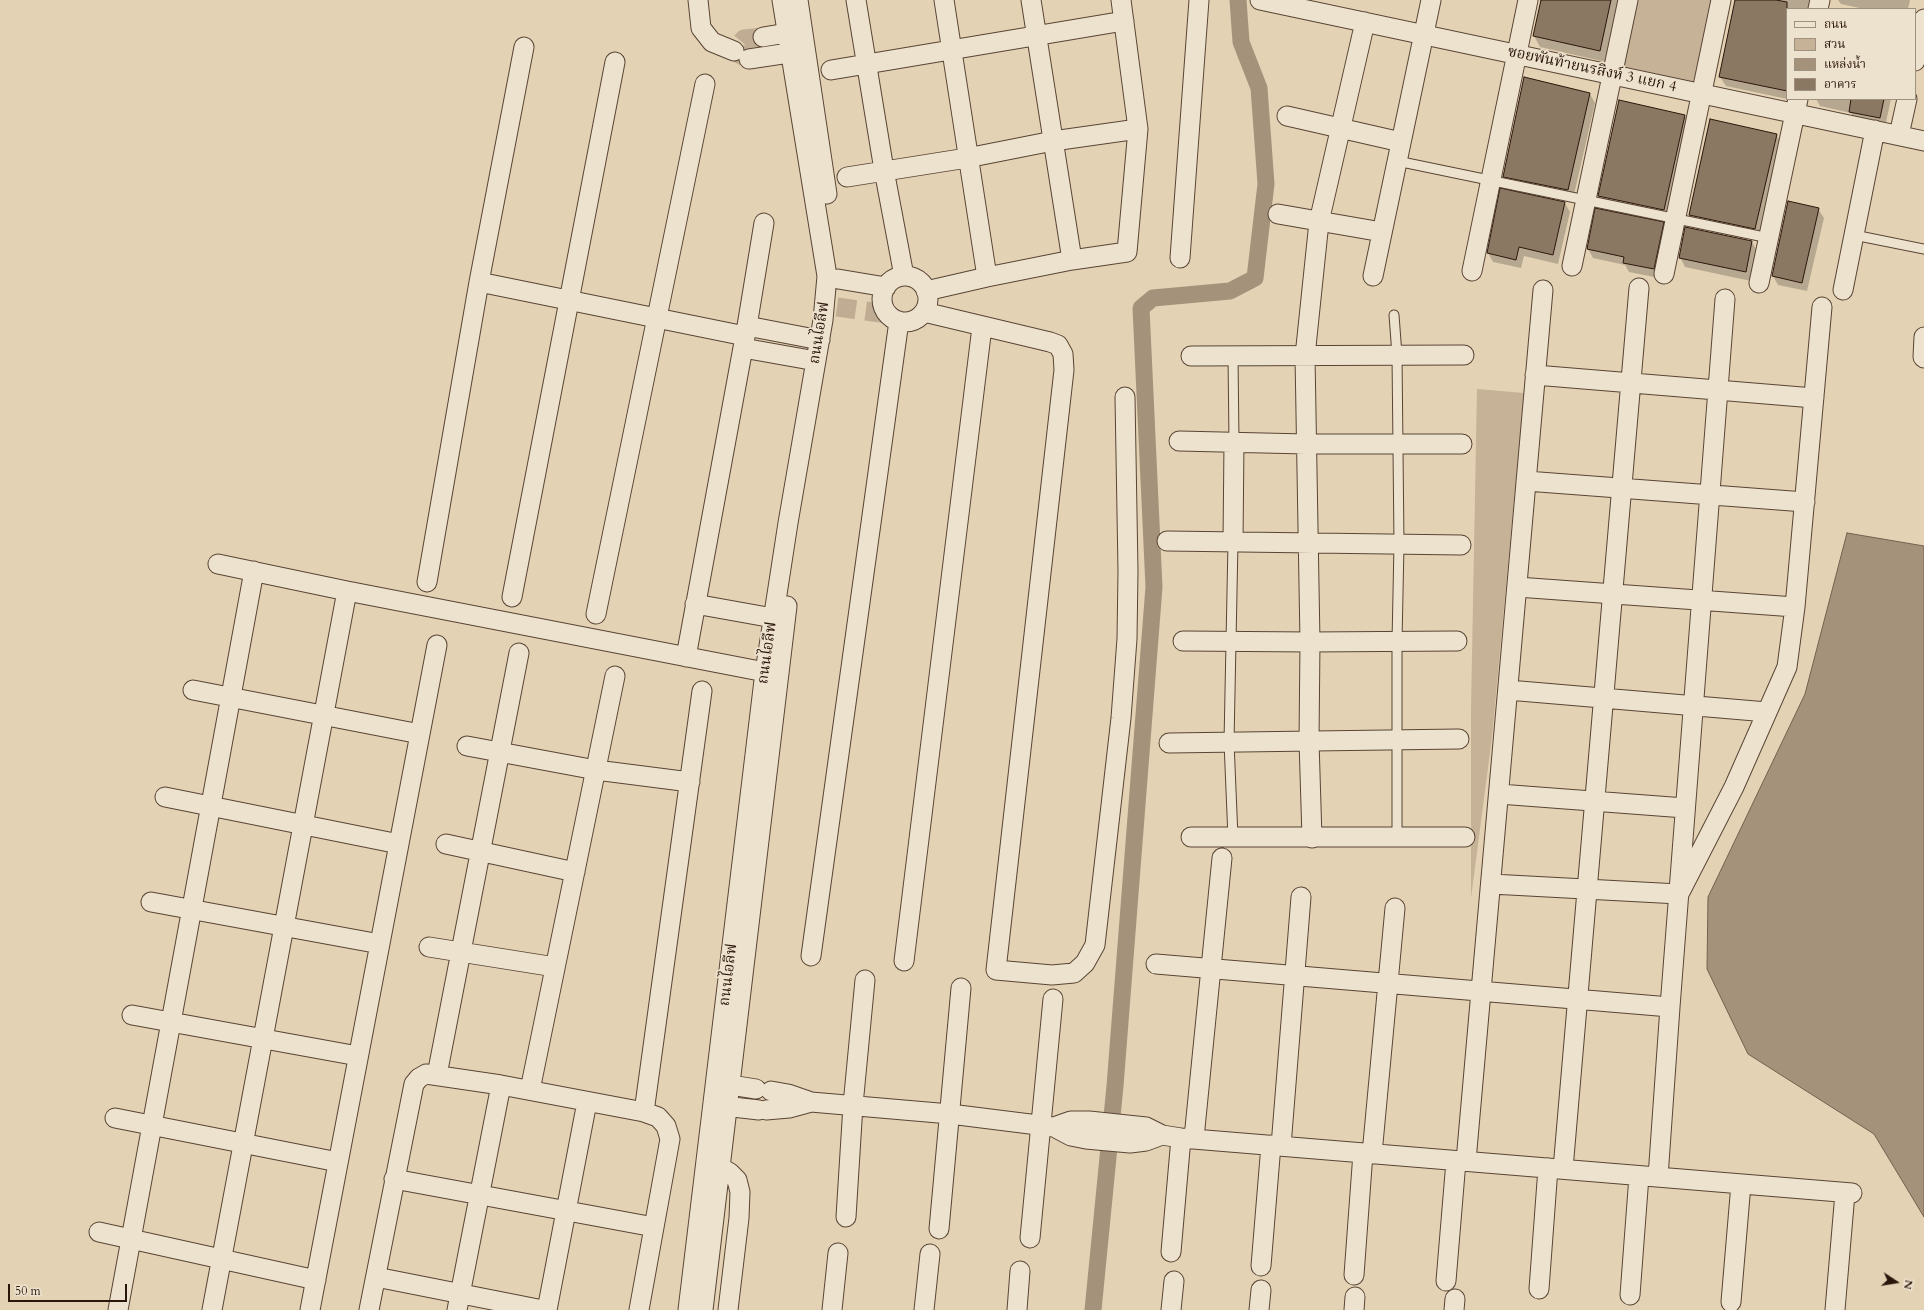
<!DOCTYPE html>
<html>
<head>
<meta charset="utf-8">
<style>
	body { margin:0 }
	#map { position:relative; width:1924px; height:1310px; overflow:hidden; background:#e4d2b4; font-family:Cardo,"Noto Serif Thai",serif }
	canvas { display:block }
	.legend { position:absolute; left:1786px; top:8px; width:130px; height:92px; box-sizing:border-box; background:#ede2ce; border:1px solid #9f9080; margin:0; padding:5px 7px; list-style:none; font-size:12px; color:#2b160b }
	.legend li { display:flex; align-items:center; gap:8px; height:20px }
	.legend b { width:20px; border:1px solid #9f9080 }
	.north { position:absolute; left:1876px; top:1262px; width:40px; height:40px; -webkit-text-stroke:3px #ede2ce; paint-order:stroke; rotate:102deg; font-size:11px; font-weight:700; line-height:16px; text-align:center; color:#2b160b }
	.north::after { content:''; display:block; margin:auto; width:14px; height:18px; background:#2b160b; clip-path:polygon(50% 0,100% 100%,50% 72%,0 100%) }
	.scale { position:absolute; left:8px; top:1284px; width:119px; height:18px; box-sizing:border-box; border:2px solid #2b160b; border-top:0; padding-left:5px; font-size:12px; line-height:14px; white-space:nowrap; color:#2b160b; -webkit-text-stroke:3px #ede2ce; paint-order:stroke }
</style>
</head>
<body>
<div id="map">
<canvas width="1924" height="1310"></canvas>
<ul class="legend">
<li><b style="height:5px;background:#ede2ce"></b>ถนน</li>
<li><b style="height:11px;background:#c5b297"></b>สวน</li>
<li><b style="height:11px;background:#a5927b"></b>แหล่งน้ำ</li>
<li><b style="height:11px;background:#8b7863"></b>อาคาร</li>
</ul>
<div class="north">N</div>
<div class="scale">50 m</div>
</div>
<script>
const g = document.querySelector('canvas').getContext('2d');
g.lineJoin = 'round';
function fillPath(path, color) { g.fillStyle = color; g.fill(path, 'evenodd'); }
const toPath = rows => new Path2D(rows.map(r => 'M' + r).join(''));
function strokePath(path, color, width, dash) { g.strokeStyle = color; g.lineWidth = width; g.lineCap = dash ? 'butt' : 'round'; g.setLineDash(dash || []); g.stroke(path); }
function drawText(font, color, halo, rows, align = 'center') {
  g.font = font + ' Cardo,"Noto Serif Thai",serif'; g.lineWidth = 3.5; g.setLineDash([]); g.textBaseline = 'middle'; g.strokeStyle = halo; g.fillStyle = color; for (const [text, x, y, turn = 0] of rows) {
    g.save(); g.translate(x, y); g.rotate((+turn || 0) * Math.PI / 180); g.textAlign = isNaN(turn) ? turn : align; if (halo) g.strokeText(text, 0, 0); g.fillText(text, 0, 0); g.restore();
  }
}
fillPath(toPath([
	[1634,0,1716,0,1698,83,1620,66],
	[1477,389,1524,393,1492,737,1471,898,1471,709]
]), '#c5b297');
const water = toPath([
	[1847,533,1924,546,1924,1217,1874,1134,1748,1054,1707,969,1708,897,1805,694,1847,533]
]);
fillPath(water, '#a5927b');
strokePath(water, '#74604e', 1);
fillPath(toPath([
	[1542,0,1620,0,1606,62,1540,47,1534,36],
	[1736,0,1812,0,1810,9,1787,9,1787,99,1726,86,1720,77],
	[1838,0,1910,0,1908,9,1864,9,1841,4],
	[1590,94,1595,103,1573,199,1509,186,1504,177],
	[1816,99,1891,99,1885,127,1855,121,1851,113,1820,106],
	[1619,101,1685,116,1690,125,1669,219,1604,205,1599,196],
	[1776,135,1782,144,1760,238,1695,224,1690,215],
	[1565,203,1570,212,1558,264,1524,256,1521,268,1493,262,1488,253],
	[1818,209,1824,218,1807,291,1778,285,1773,276],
	[1663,223,1668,232,1659,278,1629,272,1625,265,1593,258,1588,249],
	[1752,242,1757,251,1751,281,1685,267,1680,257]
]), '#0003');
strokePath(toPath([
	[1093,1310,1115,1086,1154,587,1141,308,1153,298,1230,291,1255,278,1266,184,1259,88,1241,42,1238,0]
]), '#a5927b', 17);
const building = toPath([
	[1541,0,1611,0,1600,51,1533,36,1541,0],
	[1735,0,1776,0,1787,2,1787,91,1719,77,1735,0],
	[1524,77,1590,93,1568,190,1503,177,1524,77],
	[1851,99,1884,99,1880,118,1849,112,1851,99],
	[1619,100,1685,115,1664,210,1598,196,1619,100],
	[1710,119,1777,134,1755,229,1689,215,1710,119],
	[1500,188,1565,202,1553,255,1519,247,1516,260,1487,253,1500,188],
	[1788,201,1819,208,1802,283,1772,276,1788,201],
	[1595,208,1664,222,1654,269,1623,263,1624,257,1587,249,1595,208],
	[1685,227,1752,241,1746,272,1679,258,1685,227]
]);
fillPath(building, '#8b7863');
strokePath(building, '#2b160b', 1);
strokePath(toPath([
	[749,59,734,51,744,39,763,37],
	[837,307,887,314]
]), '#bfac92', 19, [19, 10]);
const lane = toPath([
	[1397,161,1769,238],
	[1854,235,1924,249],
	[1394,315,1397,355,1399,544,1397,642,1397,837],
	[1233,356,1234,442],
	[1233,542,1229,742,1233,838]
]);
const street = toPath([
	[698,0,701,28,712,42,734,51],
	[798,0,827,194],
	[856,0,884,170,904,276],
	[944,0,987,277],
	[1031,0,1072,260],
	[1260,0,1924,141],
	[1818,9,1820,0],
	[763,37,787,33],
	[749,59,789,53],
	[1915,61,1924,19],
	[831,70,1124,21],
	[1287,116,1401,142],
	[1899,135,1907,99],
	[847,177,967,158,1053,141,1138,129],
	[1278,214,1382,232],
	[1180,258,1199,0],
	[1572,266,1628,0],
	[1472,271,1528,0],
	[1664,274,1721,0],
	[1373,276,1431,0],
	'882 299a23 23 0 1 1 46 0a23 23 0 1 1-46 0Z',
	[838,279,886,287],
	[479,282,745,336],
	[1759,283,1798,99],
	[1843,290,1875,130],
	[926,291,987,277,1072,260,1127,252,1138,129,1121,0],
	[924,312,1050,342,1058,345,1063,354,1064,370,996,970,1052,975,1074,973,1085,963,1095,945,1121,718,1127,639,1128,571,1125,397],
	[747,326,820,340],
	[1924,337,1923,357,1924,358],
	[743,348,816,361],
	[1191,356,1464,355],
	[1535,375,1814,398],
	[1179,441,1306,444,1462,444],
	[1526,481,1805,502],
	[1167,541,1461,545],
	[1233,542,1234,442],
	[218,564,347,591,765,672],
	[427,582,479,282,524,47],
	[1517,587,1795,607],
	[512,597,615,62],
	[695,604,773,618],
	[596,614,705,84],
	[1183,641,1310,642,1457,641],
	[686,657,747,326,764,223],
	[193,690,420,734],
	[1508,690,1767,712],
	[1169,743,1459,739],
	[467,746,596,770,690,782],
	[1499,794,1685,808],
	[165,797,399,844],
	[1191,837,1465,837],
	[1312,838,1309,741,1310,642,1305,356,1319,222,1365,22],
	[446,844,575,872],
	[1491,884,1679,894,1734,787,1787,667,1795,607,1822,307],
	[151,902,380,944],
	[429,947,555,967],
	[811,956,899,321],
	[904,961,982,327],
	[1156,964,1670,1007],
	[132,1015,358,1056],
	[437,1075,519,653],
	[718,1083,756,1089],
	[530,1090,615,676],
	[771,1091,788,1094,811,1102,950,1114,1054,1127,1071,1136,1086,1139,1130,1143,1146,1141,1162,1135],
	[715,1105,759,1110],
	[766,1110,789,1108,811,1102],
	[644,1112,702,691],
	[115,1118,338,1162],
	[1054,1127,1071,1121,1089,1121,1146,1127,1162,1135,1181,1138,1852,1193],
	[1194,1138,1222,858],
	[1281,1146,1301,897],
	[1372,1154,1395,908],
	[1466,1161,1543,290],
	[720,1167,730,1173,737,1180,740,1192,739,1218,728,1310],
	[1563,1169,1639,288],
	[1658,1177,1670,1007,1725,299],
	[394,1179,654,1227],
	[846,1217,853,1105,865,980],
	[939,1229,961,988],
	[99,1232,316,1280],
	[1030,1238,1053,999],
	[1171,1252,1181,1138],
	[1261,1266,1271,1145],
	[1354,1275,1363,1153],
	[376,1277,543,1310],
	[1446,1281,1456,1161],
	[1539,1289,1548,1168],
	[1630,1295,1639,1176],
	[1731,1302,1741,1184],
	[118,1310,254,571],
	[212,1310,347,591],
	[310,1310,437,645],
	[369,1310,414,1084,419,1078,426,1074,501,1085,644,1112,658,1117,666,1126,670,1139,639,1310],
	[457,1310,501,1085],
	[547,1310,587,1102],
	[688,1310,765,672,788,523,823,320,827,276,782,0],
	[703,1310,787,606],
	[832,1310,838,1253],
	[924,1310,930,1254],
	[1017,1310,1020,1271],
	[1171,1310,1174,1281],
	[1259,1310,1261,1290],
	[1354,1310,1355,1297],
	[1454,1310,1455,1299],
	[1835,1310,1845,1193]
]);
strokePath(lane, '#594535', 11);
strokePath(street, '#594535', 21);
strokePath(lane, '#ede2ce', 9);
strokePath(street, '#ede2ce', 19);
drawText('15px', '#2b160b', '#ede2ce', [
	["ซอยพันท้ายนรสิงห์ 3 แยก 4",1592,70,12],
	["ถนนไอลีฟ",820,333,-81],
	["ถนนไอลีฟ",768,653,-82],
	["ถนนไอลีฟ",729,975,-83]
]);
</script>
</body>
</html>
